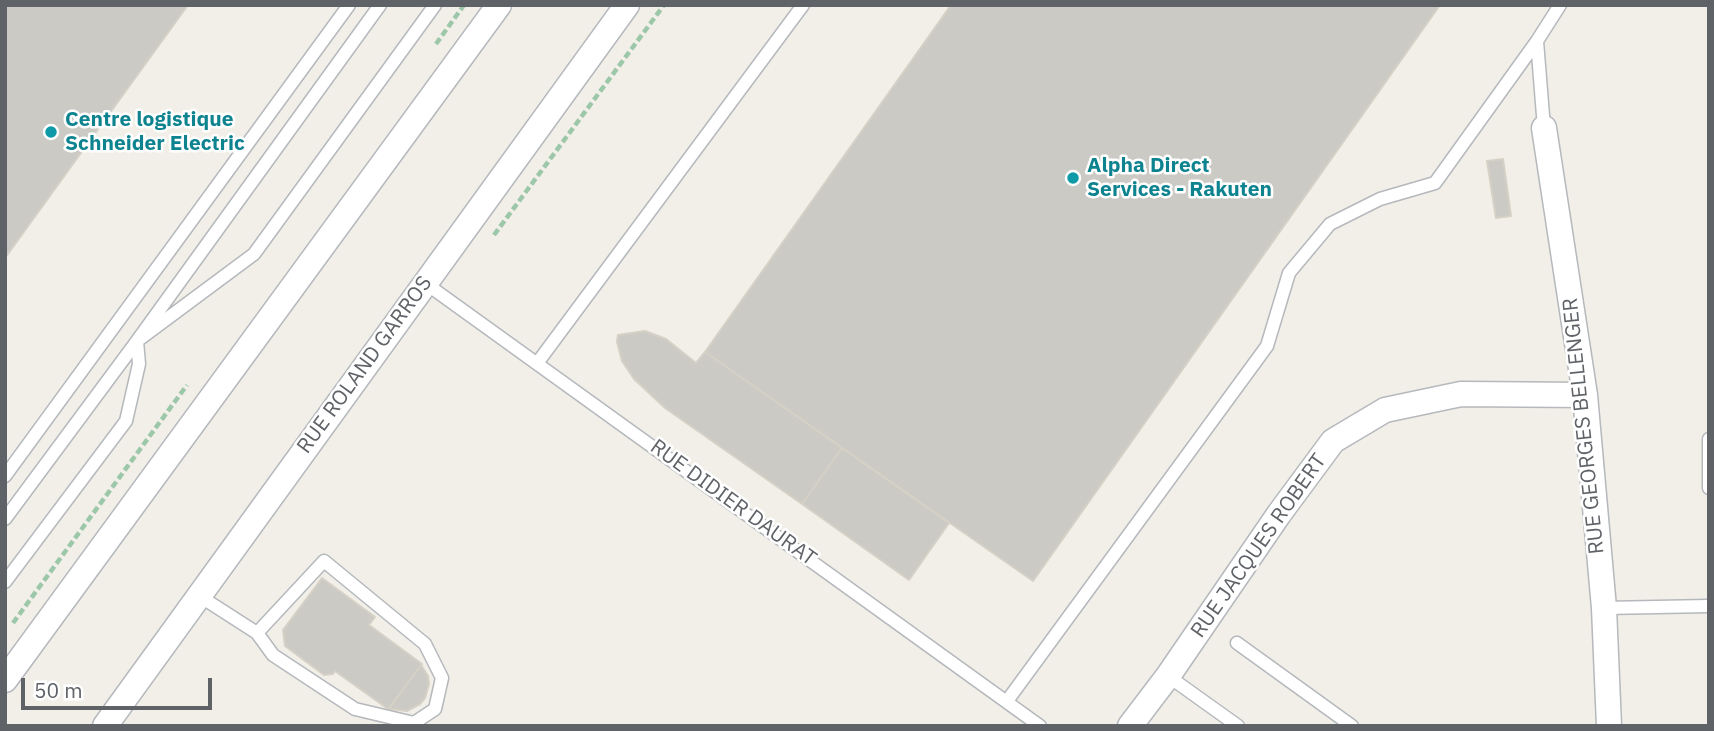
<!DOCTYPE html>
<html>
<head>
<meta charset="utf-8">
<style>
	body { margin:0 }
	#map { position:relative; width:1714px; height:731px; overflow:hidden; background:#f1efe8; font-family:"IBM Plex Sans",sans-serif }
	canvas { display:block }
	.frame { position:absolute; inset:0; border:7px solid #5f6368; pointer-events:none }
	.scale { position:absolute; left:21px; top:678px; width:191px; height:32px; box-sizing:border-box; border:4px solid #5f6368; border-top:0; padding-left:9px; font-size:21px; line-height:24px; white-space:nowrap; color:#5f6368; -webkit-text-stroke:5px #fff; paint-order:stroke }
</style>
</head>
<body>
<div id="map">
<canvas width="1714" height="731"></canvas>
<div class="frame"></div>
<div class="scale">50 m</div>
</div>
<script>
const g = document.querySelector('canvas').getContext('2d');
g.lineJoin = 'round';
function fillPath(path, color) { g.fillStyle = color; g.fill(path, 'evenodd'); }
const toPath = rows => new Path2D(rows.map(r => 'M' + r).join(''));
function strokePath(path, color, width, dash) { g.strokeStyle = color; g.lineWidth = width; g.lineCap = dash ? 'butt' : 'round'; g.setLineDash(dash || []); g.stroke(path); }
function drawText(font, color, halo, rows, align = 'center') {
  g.font = font + ' "IBM Plex Sans",sans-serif'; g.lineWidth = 5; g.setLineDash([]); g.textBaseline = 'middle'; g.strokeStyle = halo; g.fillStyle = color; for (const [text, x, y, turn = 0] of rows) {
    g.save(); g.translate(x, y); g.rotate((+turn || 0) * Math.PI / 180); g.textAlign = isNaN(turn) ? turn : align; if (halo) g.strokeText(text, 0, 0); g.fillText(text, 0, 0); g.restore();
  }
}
const building = toPath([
	[5,5,188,5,5,258,5,5],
	[951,5,1440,5,1033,581,705,352,951,5],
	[1503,159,1511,216,1496,218,1487,161,1503,159],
	[645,331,666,339,696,363,705,352,842,448,802,504,665,408,634,379,622,361,617,342,618,335,645,331],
	[842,448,949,523,909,580,802,504,842,448],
	[322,578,375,617,369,625,422,664,388,709,335,671,333,674,324,675,285,646,283,630,322,578],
	[421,665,428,676,429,684,425,698,420,704,407,711,389,709,421,665]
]);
fillPath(building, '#cccac5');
strokePath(building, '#d6d1c6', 2);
const lane = toPath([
	[1544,128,1537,41,1560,5],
	[425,283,1040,726],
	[538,362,803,5],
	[1709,439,1709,488],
	[5,476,349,5],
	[5,519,137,341,254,254,435,5],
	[5,582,126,421,139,364,137,341,380,5],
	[198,595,257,633,324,561,425,644,442,678,435,709,414,723,355,709,273,655,257,633],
	[1604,608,1709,606],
	[1237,643,1352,726],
	[1168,676,1238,726],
	[1007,701,1267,346,1289,273,1330,224,1380,199,1435,183,1537,41]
]);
const street = toPath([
	[1544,128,1585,395,1604,608,1609,726],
	[5,680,499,5],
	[105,726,627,5],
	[1130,726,1168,676,1279,514,1333,441,1385,410,1461,394,1585,395]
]);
strokePath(lane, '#b5b8bc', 15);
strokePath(street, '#b5b8bc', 27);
strokePath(toPath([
	[436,44,464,5],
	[494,235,664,5],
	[13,623,187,385]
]), '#9cc7a9', 4.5, [7, 3.5]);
strokePath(lane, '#fff', 12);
strokePath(street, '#fff', 24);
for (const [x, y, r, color] of [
	[51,132,7,"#0f9aa8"],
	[1073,178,7,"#0f9aa8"]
]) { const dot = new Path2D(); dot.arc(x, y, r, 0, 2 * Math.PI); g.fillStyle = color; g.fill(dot); strokePath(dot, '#fff', 2.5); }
drawText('bold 21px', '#0d838f', '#fff', [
	["Centre logistique",65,120],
	["Schneider Electric",65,144],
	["Alpha Direct",1087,166],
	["Services - Rakuten",1087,190]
], 'left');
drawText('21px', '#5f6368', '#fff', [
	["RUE ROLAND GARROS",365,365,-54],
	["RUE GEORGES BELLENGER",1584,426,-96],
	["RUE DIDIER DAURAT",733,503,36],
	["RUE JACQUES ROBERT",1259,546,-55]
]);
</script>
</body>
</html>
